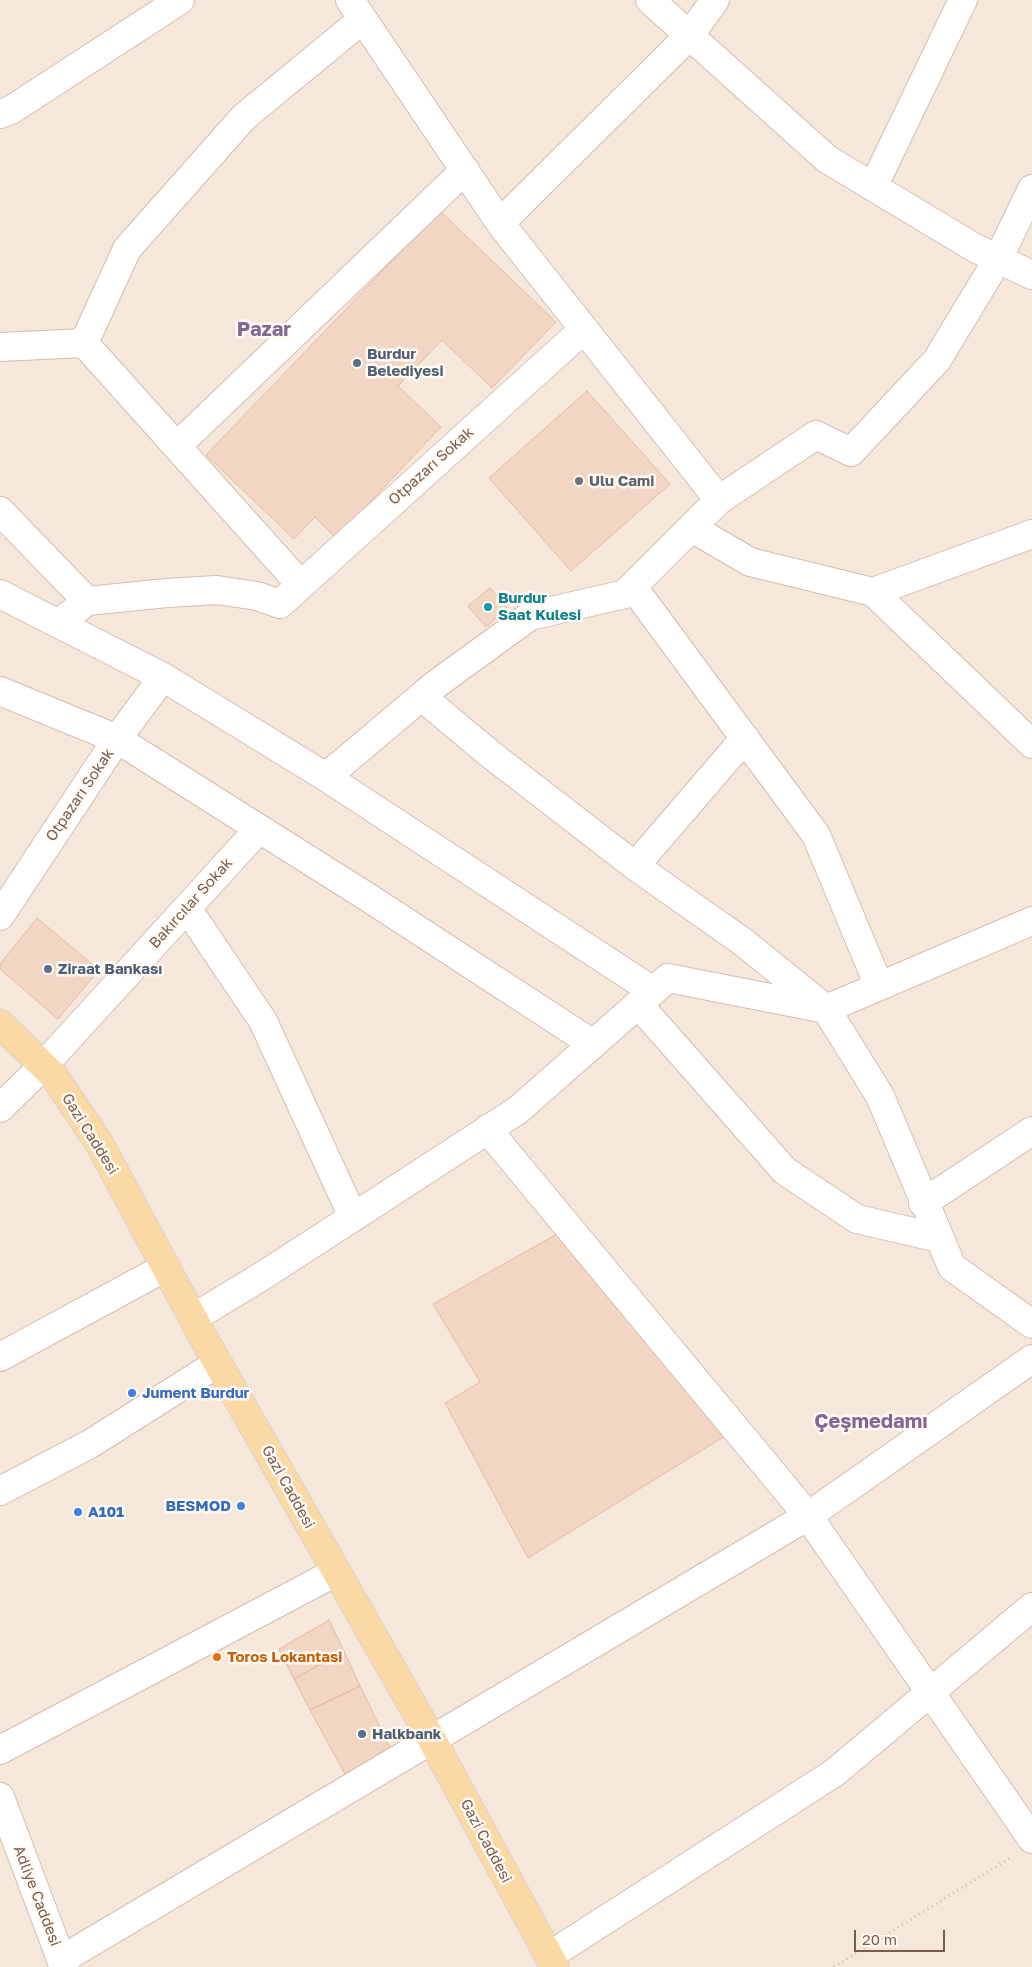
<!DOCTYPE html>
<html>
<head>
<meta charset="utf-8">
<style>
	body { margin:0 }
	#map { position:relative; width:1032px; height:1967px; overflow:hidden; background:#fdf6ec; font-family:"Golos Text",sans-serif }
	canvas { display:block }
	.scale { position:absolute; left:854px; top:1930px; width:91px; height:22px; box-sizing:border-box; border:2px solid #7a5c4d; border-top:0; padding-left:6px; font-size:15px; line-height:18px; white-space:nowrap; color:#7a5c4d; -webkit-text-stroke:4px #fffaf3; paint-order:stroke }
</style>
</head>
<body>
<div id="map">
<canvas width="1032" height="1967"></canvas>
<div class="scale">20 m</div>
</div>
<script>
const g = document.querySelector('canvas').getContext('2d');
g.lineJoin = 'round';
function fillPath(path, color) { g.fillStyle = color; g.fill(path, 'evenodd'); }
const toPath = rows => new Path2D(rows.map(r => 'M' + r).join(''));
function strokePath(path, color, width, dash) { g.strokeStyle = color; g.lineWidth = width; g.lineCap = dash ? 'butt' : 'round'; g.setLineDash(dash || []); g.stroke(path); }
function drawText(font, color, halo, rows, align = 'center') {
  g.font = font + ' "Golos Text",sans-serif'; g.lineWidth = 5; g.setLineDash([]); g.textBaseline = 'middle'; g.strokeStyle = halo; g.fillStyle = color; for (const [text, x, y, turn = 0] of rows) {
    g.save(); g.translate(x, y); g.rotate((+turn || 0) * Math.PI / 180); g.textAlign = isNaN(turn) ? turn : align; if (halo) g.strokeText(text, 0, 0); g.fillText(text, 0, 0); g.restore();
  }
}
fillPath(toPath([
	[0,0,1032,0,1032,1967,0,1967]
]), '#f5e8da');
const building = toPath([
	[440,211,556,322,492,388,442,340,398,386,441,427,336,538,315,517,294,539,206,455,440,211],
	[587,391,670,484,571,571,489,478,587,391],
	[490,588,507,608,486,627,468,606,490,588],
	[37,918,99,970,58,1019,0,969,0,964,37,918],
	[557,1234,725,1436,528,1558,445,1403,480,1382,433,1304,557,1234],
	[329,1620,344,1651,294,1679,279,1649,329,1620],
	[344,1651,360,1686,310,1710,294,1679,344,1651],
	[360,1686,392,1752,347,1778,310,1710,360,1686]
]);
fillPath(building, '#f3d5c3');
strokePath(building, '#e6bba3', 1);
const minor = toPath([
	[350,0,500,223,719,500],
	[650,0,827,159,975,248,1032,275],
	[0,114,11,110,180,0],
	[873,187,963,0],
	[500,223,689,36,715,0],
	[84,343,127,249,244,117,363,19],
	[84,343,301,585],
	[0,347,84,343],
	[177,446,465,170],
	[0,511,87,601],
	[692,528,750,562,873,592,1032,744],
	[633,587,816,835,879,986],
	[873,592,1032,534],
	[0,594,163,677,326,777,653,991],
	[59,623,87,601,167,593,217,590,257,596,280,604,584,329],
	[0,691,117,739,369,898,593,1044],
	[422,697,490,754,635,866,743,942,826,1009,880,1096,952,1267,1032,1324],
	[326,777,435,685,530,616,625,594,719,500,816,435,851,452,937,360,998,259,1032,189],
	[635,866,745,738],
	[187,908,263,1021,353,1217],
	[0,916,117,739,163,677],
	[638,1004,785,1171,857,1219,939,1238],
	[0,1108,43,1066,258,830],
	[487,1129,808,1516,1032,1839],
	[923,1203,1032,1131],
	[193,1318,264,1275,518,1110,668,978,826,1009,1032,921],
	[0,1357,166,1267],
	[0,1491,90,1444,218,1363],
	[0,1750,336,1572],
	[0,1797,64,1967],
	[549,1956,834,1773,1032,1607],
	[61,1960,808,1516,1032,1359]
]);
const major = toPath([
	[0,1024,54,1076,99,1143,208,1346,431,1738,555,1967]
]);
strokePath(minor, '#d1beb0', 30);
strokePath(major, '#dad1cd', 30);
strokePath(toPath([
	[834,1967,1010,1858]
]), '#d9b8a5', 3, [1, 4]);
strokePath(minor, '#fff', 28);
strokePath(major, '#fbd9a5', 28);
for (const [x, y, r, color] of [
	[357,363,5,"#5c6f8a"],
	[579,481,5,"#6b7280"],
	[488,607,5,"#0f9aa8"],
	[48,969,5,"#5c6f8a"],
	[132,1393,5,"#3f7fe0"],
	[241,1506,5,"#3f7fe0"],
	[78,1512,5,"#3f7fe0"],
	[217,1657,5,"#e8710a"],
	[362,1734,5,"#5c6f8a"]
]) { const dot = new Path2D(); dot.arc(x, y, r, 0, 2 * Math.PI); g.fillStyle = color; g.fill(dot); strokePath(dot, '#fffaf3', 2); }
drawText('bold 15px', '#4e5e75', '#fffaf3', [
	["Burdur",367,354],
	["Belediyesi",367,371],
	["Ziraat Bankası",58,969],
	["Halkbank",372,1734]
], 'left');
drawText('15px', '#7a5c4d', '#fffaf3', [
	["Otpazarı Sokak",431,466,-42],
	["Otpazarı Sokak",80,795,-56],
	["Bakırcılar Sokak",191,903,-48],
	["Gazi Caddesi",90,1134,58],
	["Gazi Caddesi",288,1487,61],
	["Gazi Caddesi",486,1841,62],
	["Adliye Caddesi",37,1896,69]
]);
drawText('bold 15px', '#5b616d', '#fffaf3', [
	["Ulu Cami",589,481]
], 'left');
drawText('bold 15px', '#0d838f', '#fffaf3', [
	["Burdur",498,598],
	["Saat Kulesi",498,615]
], 'left');
drawText('bold 15px', '#366cbe', '#fffaf3', [
	["Jument Burdur",142,1393],
	["BESMOD",231,1506,"right"],
	["A101",88,1512]
], 'left');
drawText('bold 15px', '#c56008', '#fffaf3', [
	["Toros Lokantasi",227,1657]
], 'left');
drawText('bold 20px', '#846695', '#fffaf3', [
	["Pazar",264,330],
	["Çeşmedamı",871,1422]
]);
</script>
</body>
</html>
